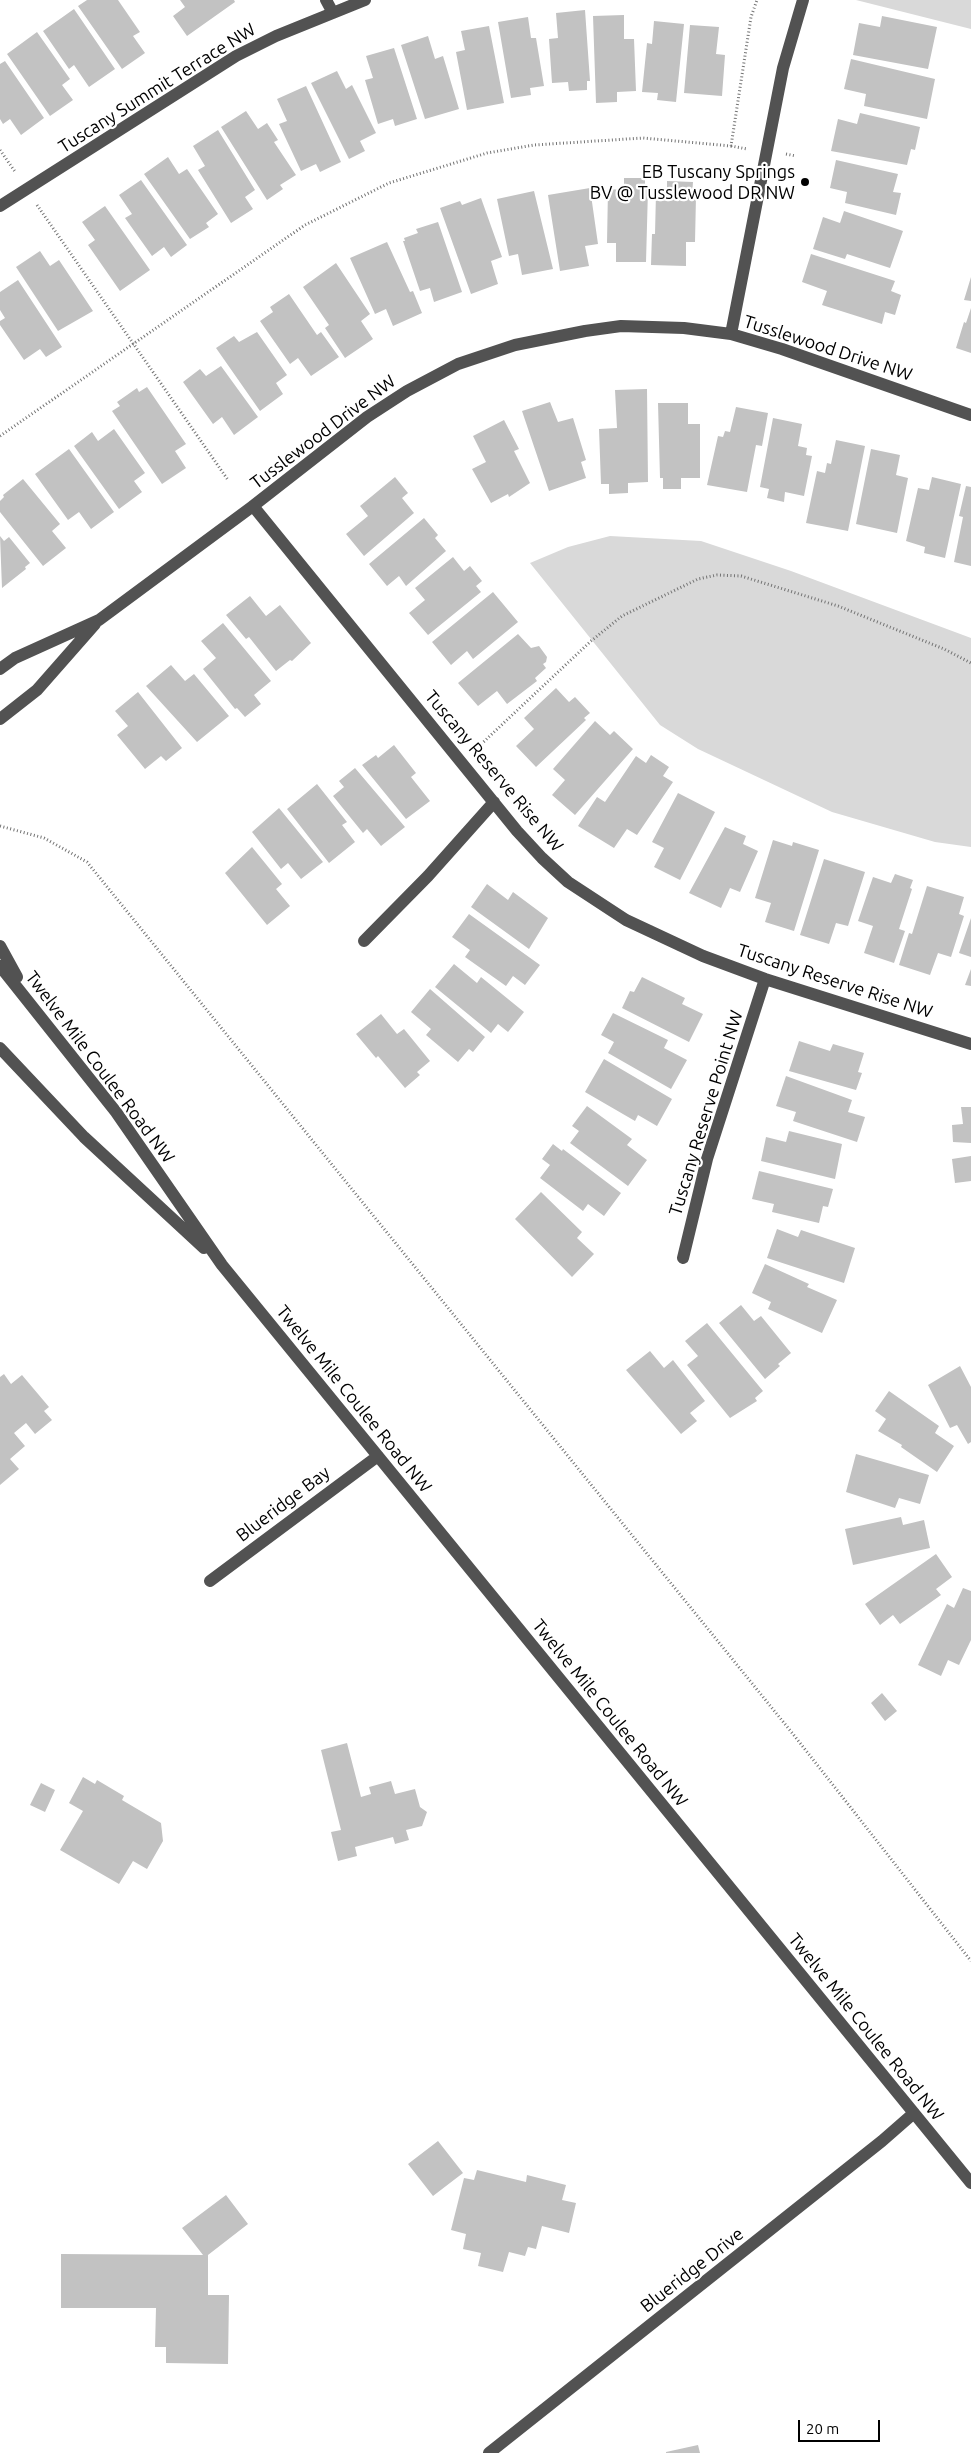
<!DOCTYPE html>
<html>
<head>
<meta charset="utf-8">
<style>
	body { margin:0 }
	#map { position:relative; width:971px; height:2453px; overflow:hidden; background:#fff; font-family:Ubuntu,sans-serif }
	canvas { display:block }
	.scale { position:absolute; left:798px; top:2420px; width:82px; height:22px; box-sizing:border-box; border:2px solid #000; border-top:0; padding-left:6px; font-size:15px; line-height:18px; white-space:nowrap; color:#000; -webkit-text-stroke:4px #fff; paint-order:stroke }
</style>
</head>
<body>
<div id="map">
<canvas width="971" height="2453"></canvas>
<div class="scale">20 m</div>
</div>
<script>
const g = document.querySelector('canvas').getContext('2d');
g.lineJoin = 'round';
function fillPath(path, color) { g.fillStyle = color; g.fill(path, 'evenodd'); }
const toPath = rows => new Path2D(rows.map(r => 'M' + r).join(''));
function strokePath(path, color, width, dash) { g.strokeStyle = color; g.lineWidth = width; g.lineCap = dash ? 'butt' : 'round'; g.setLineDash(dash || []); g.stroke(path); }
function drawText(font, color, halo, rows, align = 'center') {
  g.font = font + ' Ubuntu,sans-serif'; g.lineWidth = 4.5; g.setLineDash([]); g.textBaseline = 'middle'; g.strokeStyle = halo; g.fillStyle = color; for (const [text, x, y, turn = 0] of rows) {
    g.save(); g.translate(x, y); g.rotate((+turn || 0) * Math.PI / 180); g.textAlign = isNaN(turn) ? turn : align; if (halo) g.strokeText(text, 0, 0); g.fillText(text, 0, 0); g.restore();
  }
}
fillPath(toPath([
	[856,0,971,0,971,29],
	[610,536,701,541,791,571,971,638,971,847,935,842,832,812,698,749,660,725,530,563,568,547]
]), '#d9d9d9');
fillPath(toPath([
	[87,0,118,0,140,32,133,36,145,53,122,69,78,6],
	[180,0,234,0,235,2,187,36,173,16,185,7],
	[74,9,115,69,89,87,74,65,69,69,43,31],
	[585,10,590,81,587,81,587,90,569,91,568,82,552,83,549,39,558,38,556,13],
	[624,15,624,39,634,39,636,91,617,92,617,102,596,103,593,16],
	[882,16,937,27,928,69,853,55,859,23,880,27],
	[528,17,531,38,536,38,544,86,530,88,531,95,511,98,498,22],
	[654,21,684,24,676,102,657,100,658,93,642,92,647,43,652,44],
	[690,25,719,27,716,54,725,55,722,96,684,93],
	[489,26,504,103,467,110,456,52,465,50,461,31],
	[37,32,70,79,62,85,73,100,50,116,7,54],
	[428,36,435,59,443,56,459,109,425,119,401,45],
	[394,48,417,119,395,126,393,119,378,124,365,80,373,78,366,56],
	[851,59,935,79,927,119,864,106,866,94,844,89],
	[5,61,44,118,21,135,10,119,3,124,0,119,0,64],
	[337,71,346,89,352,85,376,133,360,141,365,151,349,159,311,83],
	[306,86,341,162,320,172,316,164,301,171,279,124,287,121,277,99],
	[246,111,258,129,267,123,278,140,274,142,296,175,280,185,283,189,267,200,221,127],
	[860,113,920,127,915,150,911,149,907,165,831,151,838,119,857,124],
	[218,130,255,190,245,197,253,209,231,223,198,170,205,166,193,146],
	[168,157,179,174,187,169,218,214,206,223,209,227,190,239,144,174],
	[836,160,898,174,893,192,901,193,896,215,845,203,847,192,830,188],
	[624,178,645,178,645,189,648,189,646,262,616,262,616,243,607,243,608,189,624,190],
	[141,180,187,245,171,257,164,247,152,256,125,218,132,214,119,195],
	[667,181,693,182,692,195,696,196,695,242,686,242,686,266,651,265,652,234,655,234,656,193,667,193],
	[590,188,598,244,585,246,589,266,560,271,548,195],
	[534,191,553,269,522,275,518,254,509,256,497,199],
	[481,198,502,257,491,261,498,284,471,294,440,208,460,201,462,205],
	[105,206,150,270,120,291,88,245,95,240,82,222],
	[844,211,903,231,890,268,847,254,845,259,813,249,823,217,840,223],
	[438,222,462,292,434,302,430,288,420,291,403,241,405,241,404,238,418,233,416,229],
	[387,242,410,292,413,291,422,313,393,326,386,309,375,314,350,258],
	[40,251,50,266,59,260,93,311,58,331,16,267],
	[811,254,895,281,891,291,901,295,895,315,885,312,882,324,822,305,827,291,802,282],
	[336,263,370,314,361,321,373,339,345,358,325,328,329,325,303,287],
	[971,277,971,301,964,300],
	[18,280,62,347,46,357,40,349,24,360,0,325,0,321,5,318,0,310,0,292],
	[289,294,317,335,321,332,339,357,311,376,298,358,290,364,260,321,273,312,270,307],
	[971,308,971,353,956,348,964,322,966,323],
	[257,332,287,375,276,383,283,394,260,411,216,348,234,336,239,342],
	[221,366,258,417,234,435,222,417,213,424,183,382,200,369,206,376],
	[147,387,186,444,175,451,186,468,162,484,112,411,120,406,117,402,137,388,139,392],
	[647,389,648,482,628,483,628,493,609,494,609,484,601,484,599,429,617,428,615,390],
	[550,402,558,422,573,418,586,460,581,462,586,478,549,491,522,411],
	[658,403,688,403,688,424,700,424,700,478,681,478,681,489,663,489,663,478,660,478],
	[736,407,768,413,762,446,756,445,747,492,707,485,718,436,723,437,725,431,730,432],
	[773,418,802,424,798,446,807,448,806,455,812,456,804,496,785,492,784,502,767,498,769,489,760,487],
	[504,420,519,449,514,451,530,483,509,497,508,494,491,503,472,469,486,462,473,436],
	[114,429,145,473,134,481,142,492,119,509,74,446,92,432,98,441],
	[836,440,865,446,848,531,806,523,817,471,825,473,827,463,831,464],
	[69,449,114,512,91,529,79,512,68,520,35,474],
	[871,449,900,455,896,475,908,478,897,533,856,524],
	[395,477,408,493,402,498,414,513,364,556,346,534,368,516,360,506],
	[932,477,961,484,945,558,924,553,925,547,906,541,918,488,929,490],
	[23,479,60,524,52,531,66,548,43,566,0,512,0,501,4,497,3,495],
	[966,486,971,487,971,566,954,562,963,517,959,516],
	[424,518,438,535,435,538,446,551,406,586,399,576,387,586,369,564],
	[0,536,4,541,9,537,30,563,25,567,26,569,2,588],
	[453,557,464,571,470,566,482,581,476,586,481,592,428,635,409,613,425,600,415,588],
	[493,592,518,622,473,659,467,651,451,665,432,642],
	[250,596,266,616,280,605,311,643,292,661,290,660,276,671,249,637,246,639,226,615],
	[223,623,271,681,254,695,261,704,245,717,237,708,235,709,203,669,216,658,201,641],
	[518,634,531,648,539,646,547,657,546,662,543,664,546,668,535,678,537,681,507,704,497,691,478,706,458,683],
	[171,665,185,681,194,674,229,716,197,742,146,686],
	[556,688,569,702,575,697,590,713,584,718,586,720,536,767,516,746,534,729,524,718],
	[138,692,182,748,166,761,161,756,145,769,117,735,128,726,115,711],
	[595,721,610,735,614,731,633,749,575,815,552,795,565,780,553,769],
	[394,745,416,773,411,777,430,801,406,819,362,765,376,755,378,758],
	[651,755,669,767,663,776,673,782,637,835,627,829,614,848,578,826,597,797,605,802,636,756,646,763],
	[355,768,405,827,381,846,367,829,363,833,333,796,344,787,339,781],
	[317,784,347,822,342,825,355,842,329,863,287,809],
	[678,793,715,812,680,880,654,867,664,848,652,842],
	[279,808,323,862,301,879,288,863,281,869,252,832],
	[725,827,746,836,743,844,758,851,740,892,730,888,721,908,689,893],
	[773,840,792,846,793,842,819,850,794,931,765,922,771,903,755,898],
	[252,847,282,884,276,889,290,906,267,925,225,873],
	[824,859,865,872,848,926,836,923,829,944,800,935],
	[895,874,913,880,910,888,912,889,899,929,905,931,894,963,864,953,873,926,858,921,873,877,891,883],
	[487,884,508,900,513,892,548,918,529,949,471,907],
	[927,886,964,897,959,914,964,916,951,957,938,953,930,975,899,965,909,933,912,934],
	[469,914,540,965,525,985,513,976,506,986,465,957,470,950,452,937],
	[971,918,971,957,959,953],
	[454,964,477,983,481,977,524,1012,508,1032,498,1024,491,1033,435,987],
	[971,969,971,986,965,985],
	[642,977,685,998,682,1004,703,1014,689,1042,622,1008,630,991,634,992],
	[430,989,485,1037,473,1052,469,1049,458,1062,426,1035,431,1029,411,1012],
	[613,1013,668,1040,664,1048,687,1060,671,1089,608,1053,614,1042,601,1035],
	[381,1014,397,1034,404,1029,430,1061,417,1072,420,1075,405,1088,378,1056,376,1058,356,1034],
	[799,1041,830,1051,833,1044,864,1053,858,1072,862,1073,856,1090,789,1071],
	[604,1059,672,1099,657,1126,638,1115,635,1121,585,1092],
	[786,1076,852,1100,848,1112,865,1117,857,1142,793,1121,796,1112,776,1106],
	[587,1106,632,1139,627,1145,647,1160,628,1186,570,1143,579,1131,572,1126],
	[961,1107,971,1107,971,1143,953,1142,952,1125,963,1124],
	[789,1131,842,1144,835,1179,761,1161,766,1137,786,1142],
	[553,1144,562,1151,563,1149,621,1193,604,1216,588,1204,583,1211,540,1178,550,1165,542,1159],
	[971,1156,971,1181,955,1183,952,1159],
	[759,1171,833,1189,828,1207,823,1206,819,1223,772,1212,774,1204,752,1199],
	[541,1192,582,1232,577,1238,594,1254,572,1277,515,1219],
	[777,1229,798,1237,801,1230,855,1248,844,1283,767,1258],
	[765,1264,809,1284,807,1287,837,1300,822,1333,768,1309,771,1302,752,1293],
	[741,1305,754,1321,761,1316,791,1353,778,1364,780,1366,765,1379,719,1323],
	[707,1323,763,1391,755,1398,757,1401,730,1418,687,1365,698,1356,685,1341],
	[650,1351,664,1368,673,1360,705,1401,690,1413,697,1421,681,1434,626,1370],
	[960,1366,971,1387,971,1442,968,1444,957,1425,950,1428,928,1385],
	[4,1374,11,1384,22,1375,49,1407,44,1411,52,1420,35,1434,26,1423,14,1433,25,1446,10,1459,19,1469,0,1485,0,1377],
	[889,1391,939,1426,935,1433,954,1446,937,1472,901,1447,902,1445,878,1431,886,1419,875,1411],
	[856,1454,929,1475,920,1504,899,1498,895,1508,846,1492],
	[901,1517,903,1525,924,1520,930,1548,853,1565,845,1529],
	[936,1554,952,1577,936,1589,941,1595,900,1624,893,1615,880,1625,865,1604],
	[963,1588,971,1591,971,1640,959,1665,948,1660,941,1676,918,1665,947,1604,954,1608],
	[882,1693,897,1711,885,1721,871,1703],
	[347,1743,361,1797,371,1794,369,1787,391,1781,395,1794,415,1789,420,1807,427,1812,422,1826,406,1830,409,1840,395,1844,393,1837,355,1847,357,1856,338,1861,331,1832,341,1830,321,1750],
	[83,1777,95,1784,97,1780,124,1796,122,1800,161,1823,163,1841,147,1869,133,1861,119,1884,60,1850,83,1811,69,1803],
	[41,1783,55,1790,45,1812,30,1805],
	[438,2141,463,2173,433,2196,408,2164],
	[477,2170,526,2182,527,2175,566,2185,562,2200,576,2203,569,2233,542,2226,536,2249,528,2247,525,2256,509,2252,503,2272,478,2266,481,2253,463,2249,466,2234,451,2230,464,2178,474,2180],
	[226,2195,248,2224,208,2255,208,2295,229,2295,228,2364,166,2363,166,2347,155,2347,156,2308,61,2308,61,2254,203,2255,182,2228],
	[698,2445,700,2453,666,2453,666,2452]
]), '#c2c2c2');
strokePath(toPath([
	[731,146,747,149],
	[0,150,16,173],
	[786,154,796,156],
	[37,205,228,480],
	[0,436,305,225,389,183,487,153,534,145,643,138,731,146,751,17,757,0],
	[476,749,591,641,622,616,698,579,717,575,741,576,838,606,944,649,971,663],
	[0,826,44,838,87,862,793,1734,971,1961]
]), '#747474', 3, [1, 2.5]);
strokePath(toPath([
	[326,0,333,13],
	[0,206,236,56,276,36,365,0],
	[731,334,783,68,803,0],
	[253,506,517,831,542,858,568,882,626,920,703,956,765,979,971,1044],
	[0,669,15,658,99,620,253,506,367,417,407,391,458,364,515,345,585,331,621,326,684,328,731,334,782,349,971,415],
	[0,719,37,690,95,624],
	[364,941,428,876,494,802],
	[0,946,17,977],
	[0,966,116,1112,222,1265,971,2183],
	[0,1048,84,1137,204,1248],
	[683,1258,707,1159,765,979],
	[210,1581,378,1456],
	[489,2453,882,2141,914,2113]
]), '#525252', 12);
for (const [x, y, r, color] of [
	[805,182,5,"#000"]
]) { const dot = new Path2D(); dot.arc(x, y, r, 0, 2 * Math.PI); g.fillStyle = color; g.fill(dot); strokePath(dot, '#fff', 2); }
drawText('18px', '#000', '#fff', [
	["Tuscany Summit Terrace NW",157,88,-32],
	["Tusslewood Drive NW",828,348,18],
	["Tusslewood Drive NW",323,432,-37],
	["Tuscany Reserve Rise NW",494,771,50],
	["Tuscany Reserve Rise NW",835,981,18],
	["Twelve Mile Coulee Road NW",100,1067,53],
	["Tuscany Reserve Point NW",706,1113,-73],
	["Twelve Mile Coulee Road NW",354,1399,51],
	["Blueridge Bay",283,1504,-37],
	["Twelve Mile Coulee Road NW",610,1713,51],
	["Twelve Mile Coulee Road NW",866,2027,51],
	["Blueridge Drive",692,2270,-38]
]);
drawText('18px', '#000', '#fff', [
	["EB Tuscany Springs",795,172],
	["BV @ Tusslewood DR NW",795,193]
], 'right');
</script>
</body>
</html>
